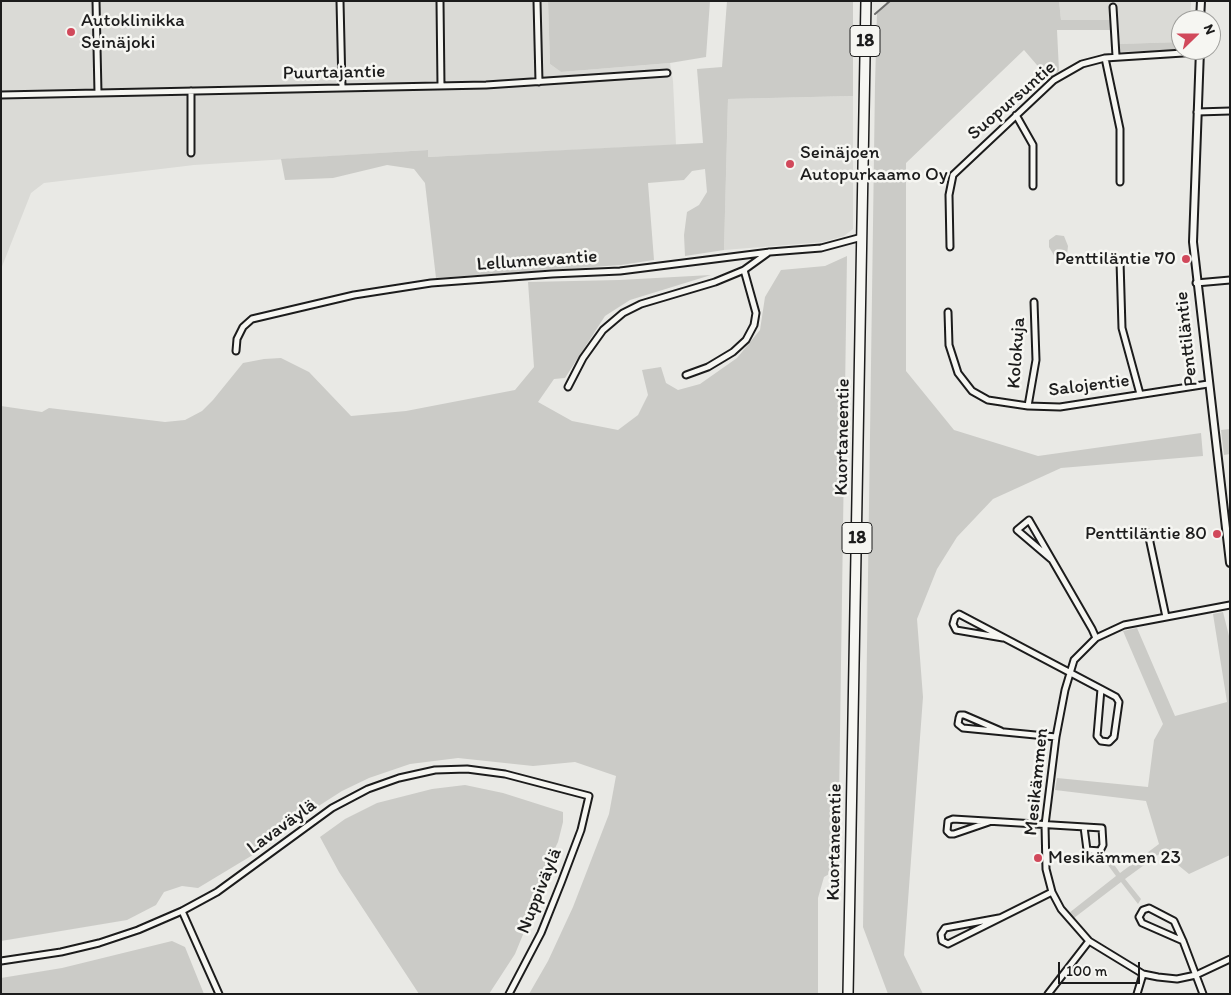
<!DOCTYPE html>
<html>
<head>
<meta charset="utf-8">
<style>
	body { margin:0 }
	#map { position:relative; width:1231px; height:995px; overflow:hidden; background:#e9e9e5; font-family:Itim,sans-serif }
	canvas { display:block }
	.frame { position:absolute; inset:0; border:2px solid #1c1c1c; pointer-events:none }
	.north { position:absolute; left:1171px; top:10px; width:50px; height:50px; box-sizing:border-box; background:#f6f6f2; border:1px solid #9f9f9c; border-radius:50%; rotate:68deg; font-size:14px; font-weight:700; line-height:20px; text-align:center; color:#1c1c1c }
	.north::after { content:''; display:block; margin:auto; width:18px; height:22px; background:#d1495b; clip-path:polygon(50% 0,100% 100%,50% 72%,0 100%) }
	.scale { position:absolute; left:1058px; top:962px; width:82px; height:22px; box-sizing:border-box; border:2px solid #1c1c1c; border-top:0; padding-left:6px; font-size:15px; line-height:18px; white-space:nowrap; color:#1c1c1c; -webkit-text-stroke:4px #f6f6f2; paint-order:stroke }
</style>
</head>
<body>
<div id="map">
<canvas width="1231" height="995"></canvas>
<div class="frame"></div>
<div class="north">N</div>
<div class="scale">100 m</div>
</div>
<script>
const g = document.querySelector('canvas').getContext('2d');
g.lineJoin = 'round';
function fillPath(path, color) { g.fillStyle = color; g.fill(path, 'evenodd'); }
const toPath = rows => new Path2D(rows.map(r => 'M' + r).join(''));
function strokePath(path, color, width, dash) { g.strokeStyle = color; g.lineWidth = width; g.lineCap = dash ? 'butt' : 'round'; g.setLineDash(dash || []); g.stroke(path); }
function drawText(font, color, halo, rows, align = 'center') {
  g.font = font + ' Itim,sans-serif'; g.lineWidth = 5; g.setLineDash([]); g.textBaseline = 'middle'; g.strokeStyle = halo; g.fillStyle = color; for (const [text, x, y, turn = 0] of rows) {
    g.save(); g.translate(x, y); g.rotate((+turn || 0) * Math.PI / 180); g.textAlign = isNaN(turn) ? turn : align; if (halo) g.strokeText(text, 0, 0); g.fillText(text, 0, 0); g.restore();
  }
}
fillPath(toPath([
	[1,1,548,1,550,64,561,72,670,63,673,81,676,145,428,157,427,150,194,165,44,183,31,193,1,269],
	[1059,1,1191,1,1190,20,1181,20,1181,42,1119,44,1117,20,1061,20],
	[853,96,853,229,844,236,823,242,724,250,728,99]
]), '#dadad6');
fillPath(toPath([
	[548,1,710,1,706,57,670,63,561,72,550,64],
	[727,1,853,1,853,96,728,99,724,250,685,256,684,235,687,212,699,205,707,192,705,169,692,171,684,180,648,183,654,260,621,265,436,278,425,183,414,169,387,165,333,178,285,180,281,159,428,150,428,157,703,143,697,69,722,67],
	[886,1,1059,1,1061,20,1111,20,1112,30,1057,30,1059,71,1049,79,1024,50,906,163,906,371,954,430,1038,456,1201,433,1203,456,1061,468,993,499,957,537,937,569,917,619,923,697,904,955,923,994,888,994,863,927,875,84,877,13,886,4],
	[1181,42,1181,50,1120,52,1119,44],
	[1056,235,1064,236,1068,246,1067,255,1062,261,1055,257,1049,247,1049,240],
	[847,256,838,869,824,877,818,898,818,994,529,994,548,961,573,907,609,814,616,776,575,762,533,766,458,758,410,764,369,778,342,791,317,807,266,847,198,888,182,886,164,892,156,905,127,920,1,941,1,406,42,412,49,408,165,422,185,420,202,411,213,400,243,363,264,359,281,358,309,372,351,416,406,411,515,390,534,367,528,282,619,280,711,275,630,300,605,316,565,378,554,379,538,402,572,421,618,430,638,415,648,395,642,370,661,367,666,383,678,390,700,384,737,358,760,330,765,297,781,270,825,266],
	[1230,429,1230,454,1224,455,1221,430],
	[1223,612,1230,640,1230,855,1189,874,1162,852,1125,879,1141,899,1138,904,1121,882,1074,918,1069,913,1116,876,1102,857,1108,856,1120,873,1159,844,1146,801,1055,790,1057,778,1148,787,1154,740,1163,724,1123,631,1137,628,1175,716,1227,702,1213,614],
	[465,785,503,793,563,812,563,822,558,842,546,867,538,898,515,954,489,994,419,994,339,872,320,837,345,819,377,803,432,789],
	[172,941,185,947,204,994,1,994,1,978,62,968]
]), '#cbcbc7');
strokePath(toPath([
	[875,14,890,1]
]), '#6d6d6c', 2);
const minor = toPath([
	[96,1,98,93],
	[340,1,342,87],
	[440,1,441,86],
	[537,1,539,82],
	[1113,7,1116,56],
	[1105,58,1120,129,1120,182],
	[191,91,191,153],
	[1,95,486,85,667,73],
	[1197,112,1230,111],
	[1016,115,1033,145,1033,186],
	[950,247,949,195,953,175,1054,80,1082,64,1105,58,1199,52],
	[1120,261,1122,328,1140,394],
	[1196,283,1230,280],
	[948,312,949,345,958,373,972,391,988,400,1028,406,1060,407,1208,384],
	[236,351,237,339,243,327,252,319,354,295,431,283,552,274,620,271,770,252,821,248,862,237],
	[686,375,708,367,733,352,746,340,754,325,756,313,744,270],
	[568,387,583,358,603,330,623,313,641,304,715,282,744,270,769,252],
	[1028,406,1036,360,1034,302],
	[1148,533,1166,617],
	[1051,559,1017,530,1029,520,1092,629,1096,638],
	[1230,605,1124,625,1096,638,1074,660,1065,690,1056,737,1045,825,1046,869,1052,892,1061,909,1089,941,1143,974,1158,977,1177,979,1196,975,1230,959],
	[1003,638,956,630,953,624,955,617,959,614,1101,689,1097,736,1101,741,1109,742,1114,737,1119,702,1116,697,1101,689],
	[1001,731,964,715,960,715,959,718,958,724,963,728,1056,737],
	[989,822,954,834,950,834,947,831,948,821,953,819,1102,828,1103,845,1100,851,1087,850,1084,827],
	[182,911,219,994],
	[999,918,945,928,941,934,942,941,948,944,1052,892],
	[1183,941,1142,923,1139,917,1143,910,1149,908,1174,921,1183,941,1203,994],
	[1,961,61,952,99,943,138,930,182,911,217,892,332,808,368,789,399,778,435,770,467,769,505,774,589,796,581,830,561,883,541,933,509,994],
	[1048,994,1089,941],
	[1137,994,1143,974]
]);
const tertiary = toPath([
	[1200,20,1201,1],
	[1200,50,1193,242,1230,563]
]);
const trunk = toPath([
	[848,994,866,1]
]);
strokePath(minor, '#1c1c1c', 9);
strokePath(tertiary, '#1c1c1c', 10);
strokePath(trunk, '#1c1c1c', 12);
strokePath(minor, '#f6f6f2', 5);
strokePath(tertiary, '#f6f6f2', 6);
strokePath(trunk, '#f6f6f2', 9);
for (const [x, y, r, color] of [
	[71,32,5,"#d1495b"],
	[790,164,5,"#d1495b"],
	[1186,259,5,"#d1495b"],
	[1217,534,5,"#d1495b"],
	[1038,858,5,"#d1495b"]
]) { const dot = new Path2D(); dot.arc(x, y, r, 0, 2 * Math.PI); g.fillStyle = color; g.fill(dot); strokePath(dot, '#f6f6f2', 2); }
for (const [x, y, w] of [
	[865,41,30],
	[857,538,30]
]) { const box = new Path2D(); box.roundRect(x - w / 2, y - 15.5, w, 31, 4); g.fillStyle = '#f6f6f2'; g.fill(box); strokePath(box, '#1c1c1c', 1); }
drawText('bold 18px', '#1c1c1c', null, [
	["18",865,41],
	["18",857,538]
]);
drawText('19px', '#1c1c1c', '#f6f6f2', [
	["Autoklinikka",81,21],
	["Seinäjoki",81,43],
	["Seinäjoen",800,153],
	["Autopurkaamo Oy",800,175],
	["Penttiläntie 70",1176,259,"right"],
	["Penttiläntie 80",1207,534,"right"],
	["Mesikämmen 23",1048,858]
], 'left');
drawText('19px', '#1c1c1c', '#f6f6f2', [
	["Puurtajantie",334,73,-1],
	["Suopursuntie",1012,101,-41],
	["Lellunnevantie",537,261,-4],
	["Penttiläntie",1187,339,-96],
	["Kolokuja",1017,353,-86],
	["Salojentie",1089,386,-7],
	["Kuortaneentie",843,437,-89],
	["Mesikämmen",1037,782,-84],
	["Lavaväylä",282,827,-36],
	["Kuortaneentie",835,842,-89],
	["Nuppiväylä",540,891,-68]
]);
</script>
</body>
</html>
